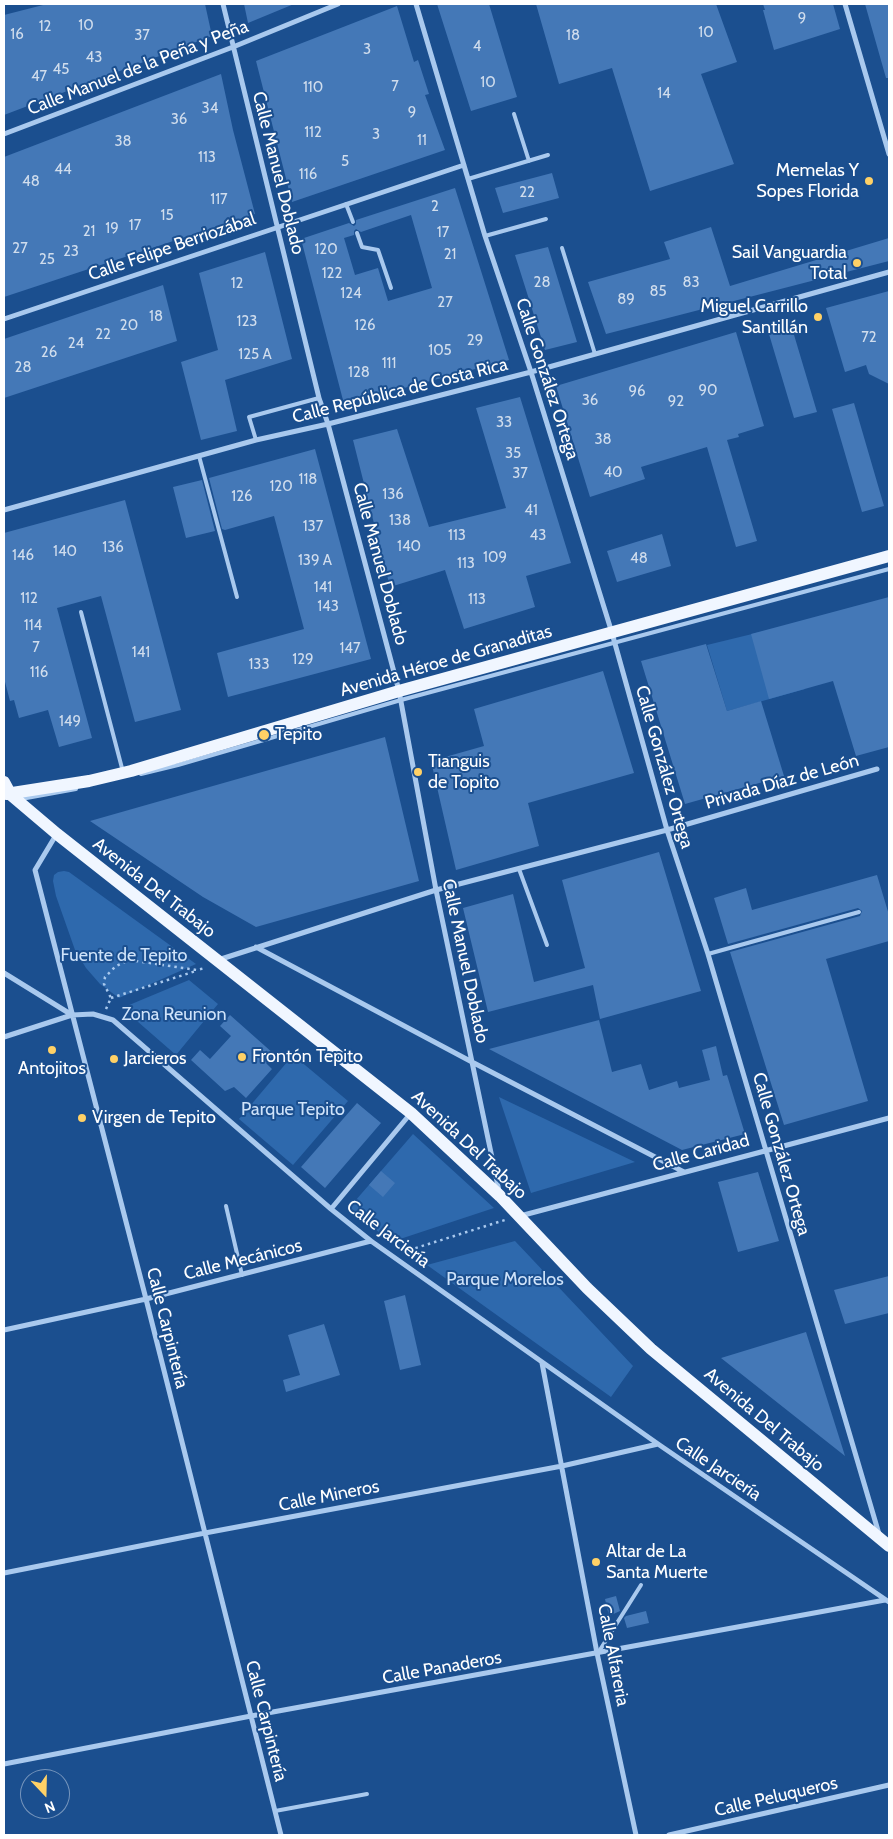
<!DOCTYPE html>
<html>
<head>
<meta charset="utf-8">
<style>
	body { margin:0 }
	#map { position:relative; width:893px; height:1839px; overflow:hidden; background:#1b4f8f; font-family:Cabin,sans-serif }
	canvas { display:block }
	.frame { position:absolute; inset:0; border:5px solid #fff; pointer-events:none }
	.north { position:absolute; left:20px; top:1769px; width:50px; height:50px; box-sizing:border-box; background:#1b4f8f; border:1px solid #7695bc; border-radius:50%; rotate:159deg; font-size:14px; font-weight:700; line-height:20px; text-align:center; color:#fff }
	.north::after { content:''; display:block; margin:auto; width:18px; height:22px; background:#ffd166; clip-path:polygon(50% 0,100% 100%,50% 72%,0 100%) }
</style>
</head>
<body>
<div id="map">
<canvas width="893" height="1839"></canvas>
<div class="frame"></div>
<div class="north">N</div>
</div>
<script>
const g = document.querySelector('canvas').getContext('2d');
g.lineJoin = 'round';
function fillPath(path, color) { g.fillStyle = color; g.fill(path, 'evenodd'); }
const toPath = rows => new Path2D(rows.map(r => 'M' + r).join(''));
function strokePath(path, color, width, dash) { g.strokeStyle = color; g.lineWidth = width; g.lineCap = dash ? 'butt' : 'round'; g.setLineDash(dash || []); g.stroke(path); }
function drawText(font, color, halo, rows, align = 'center') {
  g.font = font + ' Cabin,sans-serif'; g.lineWidth = 4; g.setLineDash([]); g.textBaseline = 'middle'; g.strokeStyle = halo; g.fillStyle = color; for (const [text, x, y, turn = 0] of rows) {
    g.save(); g.translate(x, y); g.rotate((+turn || 0) * Math.PI / 180); g.textAlign = isNaN(turn) ? turn : align; if (halo) g.strokeText(text, 0, 0); g.fillText(text, 0, 0); g.restore();
  }
}
fillPath(toPath([
	[785,626,805,689,727,711,707,645],
	[64,871,69,872,196,964,119,998,100,984,86,968,75,950,56,896,53,881,54,875,58,872],
	[189,980,218,1004,176,1055,122,1008],
	[293,1055,348,1101,293,1165,239,1119],
	[499,1097,635,1162,531,1193],
	[413,1134,494,1208,391,1242,349,1208],
	[515,1241,633,1366,611,1397,427,1265]
]), '#2e69ad');
fillPath(toPath([
	[47,4,205,4,212,36,4,115,4,15],
	[244,4,294,4,248,23],
	[437,4,489,4,517,97,471,111],
	[536,4,716,4,737,62,701,74,734,164,650,191,612,68,559,84],
	[763,4,833,4,840,29,774,50,763,10,765,10],
	[865,4,889,4,889,78,886,78],
	[397,6,414,62,418,60,429,94,425,95,445,150,292,202,256,61],
	[221,74,233,130,255,214,4,297,4,157],
	[552,173,559,198,503,213,495,188],
	[455,188,509,360,344,404,301,239,349,223,354,226,356,224,356,220],
	[411,215,432,288,388,301,378,268,355,275,344,238,354,235,354,231,356,229,361,232],
	[711,227,730,286,889,238,889,261,606,334,588,282,670,259,664,242],
	[548,247,577,342,545,350,515,255],
	[265,252,292,359,225,380,237,431,201,440,181,362,218,350,199,273],
	[163,285,177,341,4,398,4,339],
	[889,291,889,384,869,374,866,365,845,372,826,308],
	[789,318,817,412,794,418,766,324],
	[736,332,764,426,738,434,739,437,727,440,757,541,736,547,707,447,641,467,645,479,590,497,556,386],
	[520,397,571,563,526,576,535,607,464,629,445,570,390,587,353,440,397,429,429,527,506,508,476,408],
	[854,403,884,506,862,512,832,409],
	[315,449,371,659,228,697,217,653,304,629,274,516,225,530,222,529,209,478],
	[202,480,215,531,186,538,173,487],
	[125,500,181,710,135,722,101,596,57,608,92,738,59,747,48,710,19,718,14,700,10,701,4,678,4,533],
	[662,534,671,566,617,582,607,551],
	[889,597,889,747,856,756,833,681,769,699,751,634],
	[706,644,727,711,761,701,784,776,685,804,641,661],
	[603,671,634,773,528,803,539,846,456,870,431,761,484,746,474,709],
	[385,737,419,881,256,927,203,897,90,821],
	[659,852,701,991,600,1019,593,985,488,1012,463,908,513,894,534,982,585,968,562,880],
	[877,875,889,915,889,941,826,959,868,1101,784,1125,730,952,860,916,862,911,858,908,728,944,714,898,746,888,752,910],
	[230,1015,274,1054,266,1063,272,1069,246,1098,234,1087,225,1091,191,1060,200,1050,210,1059,231,1036,220,1026],
	[599,1020,612,1072,641,1064,649,1090,677,1081,679,1088,710,1080,702,1050,716,1046,723,1076,727,1075,745,1134,682,1150,489,1049],
	[357,1103,381,1123,325,1188,301,1167],
	[381,1171,395,1183,383,1197,369,1185],
	[758,1172,779,1241,738,1252,718,1182],
	[889,1276,889,1313,845,1324,834,1290],
	[405,1295,421,1365,400,1370,384,1301],
	[324,1324,340,1375,286,1392,283,1380,300,1375,288,1335],
	[806,1332,823,1386,845,1456,721,1358],
	[616,1596,620,1611,609,1616,605,1599],
	[646,1611,649,1623,627,1628,624,1618,626,1616]
]), '#4478b7');
strokePath(toPath([
	[111,998,196,971],
	[106,1009,111,998,104,984,105,977,116,966,129,960,197,970,205,968],
	[403,1252,505,1220]
]), '#a9c9ee', 2.5, [2.5, 4]);
strokePath(toPath([
	[514,114,529,161],
	[468,179,548,155],
	[346,204,353,222],
	[357,233,362,247,378,250,391,288],
	[485,236,546,219],
	[562,248,595,354],
	[256,440,249,417,319,398],
	[199,456,237,597],
	[81,612,123,772],
	[141,774,178,765,401,700,889,569],
	[21,799,76,789],
	[519,869,547,945],
	[708,954,859,912],
	[226,1206,242,1275],
	[598,1653,641,1585],
	[275,1811,367,1794]
]), '#a9c9ee', 4);
strokePath(toPath([
	[223,4,319,398,328,424,399,691,436,890,499,1191],
	[416,4,485,236,531,372,612,633,667,830,708,954,879,1534],
	[845,4,889,154],
	[4,134,233,47,338,4],
	[4,319,464,165],
	[4,510,256,440,328,424,531,372,889,272],
	[56,835,35,870,146,1299,281,1835],
	[256,947,472,1062,684,1172],
	[218,960,436,890,667,830,877,769],
	[4,973,72,1015,93,1014,113,1020,331,1209,371,1241,658,1444,889,1602],
	[4,1037,72,1015],
	[331,1209,411,1113],
	[520,1216,889,1118],
	[4,1330,146,1299,371,1241],
	[542,1363,597,1653,636,1835],
	[4,1573,205,1533,562,1466,658,1444],
	[4,1764,251,1716,885,1600],
	[669,1835,889,1785]
]), '#a9c9ee', 5);
strokePath(toPath([
	[4,782,11,795,57,834,411,1113,500,1196,587,1288,651,1349,889,1546],
	[6,794,89,781,131,771,399,691,889,556]
]), '#f0f6ff', 12);
for (const [x, y, r, color] of [
	[869,181,5,"#ffd166"],
	[857,263,5,"#ffd166"],
	[818,317,5,"#ffd166"],
	[264,735,6,"#ffd166"],
	[418,772,5,"#ffd166"],
	[52,1050,5,"#ffd166"],
	[242,1057,5,"#ffd166"],
	[114,1059,5,"#ffd166"],
	[82,1118,5,"#ffd166"],
	[596,1562,5,"#ffd166"]
]) { const dot = new Path2D(); dot.arc(x, y, r, 0, 2 * Math.PI); g.fillStyle = color; g.fill(dot); strokePath(dot, '#1b4f8f', 2); }
drawText('15px', '#d0dded', null, [
	["9",802,19],
	["10",86,26],
	["12",45,27],
	["10",706,33],
	["16",17,35],
	["37",142,36],
	["18",573,36],
	["4",477,47],
	["3",367,50],
	["43",94,58],
	["45",61,70],
	["47",39,77],
	["10",488,83],
	["7",395,87],
	["110",313,88],
	["14",664,94],
	["34",210,109],
	["9",412,113],
	["36",179,120],
	["112",313,133],
	["3",376,135],
	["11",422,141],
	["38",123,142],
	["113",207,158],
	["5",345,162],
	["44",63,170],
	["116",308,175],
	["48",31,182],
	["22",527,193],
	["117",219,200],
	["2",435,207],
	["15",167,216],
	["17",135,226],
	["19",112,229],
	["21",89,232],
	["17",443,233],
	["27",20,249],
	["120",326,250],
	["23",71,252],
	["21",450,255],
	["25",47,260],
	["122",332,274],
	["28",542,283],
	["83",691,283],
	["12",237,284],
	["85",658,292],
	["124",351,294],
	["89",626,300],
	["27",445,303],
	["18",156,317],
	["123",247,322],
	["20",129,326],
	["126",365,326],
	["22",103,335],
	["72",869,338],
	["29",475,341],
	["24",76,344],
	["105",440,351],
	["26",49,353],
	["125 A",255,355],
	["111",389,364],
	["28",23,368],
	["128",359,373],
	["90",708,391],
	["96",637,392],
	["36",590,401],
	["92",676,402],
	["33",504,423],
	["38",603,440],
	["35",513,454],
	["40",613,473],
	["37",520,474],
	["118",308,480],
	["120",281,487],
	["136",393,495],
	["126",242,497],
	["41",531,511],
	["138",400,521],
	["137",313,527],
	["113",457,536],
	["43",538,536],
	["140",409,547],
	["136",113,548],
	["140",65,552],
	["146",23,556],
	["109",495,558],
	["48",639,559],
	["139 A",315,561],
	["113",466,564],
	["141",323,588],
	["112",29,599],
	["113",477,600],
	["143",328,607],
	["114",33,626],
	["7",36,648],
	["147",350,649],
	["141",141,653],
	["129",303,660],
	["133",259,665],
	["116",39,673],
	["149",70,722]
]);
drawText('18px', '#fff', '#1b4f8f', [
	["Calle Manuel de la Peña y Peña",138,68,-21],
	["Calle Manuel Doblado",278,173,76],
	["Calle Felipe Berriozábal",172,247,-19],
	["Calle González Ortega",547,379,72],
	["Calle República de Costa Rica",400,391,-14],
	["Calle Manuel Doblado",380,564,75],
	["Avenida Héroe de Granaditas",446,661,-16],
	["Calle González Ortega",664,767,74],
	["Privada Díaz de León",782,782,-16],
	["Avenida Del Trabajo",154,888,38],
	["Calle Manuel Doblado",465,961,78],
	["Avenida Del Trabajo",469,1145,43],
	["Calle Caridad",701,1153,-15],
	["Calle González Ortega",781,1154,74],
	["Calle Jarciería",388,1234,37],
	["Calle Mecánicos",243,1260,-14],
	["Calle Carpintería",167,1328,76],
	["Avenida Del Trabajo",764,1420,40],
	["Calle Jarciería",718,1469,34],
	["Calle Mineros",329,1496,-11],
	["Calle Alfareria",613,1655,79],
	["Calle Panaderos",442,1668,-10],
	["Calle Carpintería",266,1721,76],
	["Calle Peluqueros",776,1797,-13]
]);
drawText('18px', '#fff', '#1b4f8f', [
	["Memelas Y",859,171,"right"],
	["Sopes Florida",859,192,"right"],
	["Sail Vanguardia",847,253,"right"],
	["Total",847,274,"right"],
	["Miguel Carrillo",808,307,"right"],
	["Santillán",808,328,"right"],
	["Tepito",275,735],
	["Tianguis",428,762],
	["de Topito",428,783],
	["Frontón Tepito",252,1057],
	["Jarcieros",124,1059],
	["Antojitos",52,1069,"center"],
	["Virgen de Tepito",92,1118],
	["Altar de La",606,1552],
	["Santa Muerte",606,1573]
], 'left');
drawText('18px', '#cfe3fa', '#1b4f8f', [
	["Fuente de Tepito",124,956],
	["Zona Reunion",174,1015],
	["Parque Tepito",293,1110],
	["Parque Morelos",505,1280]
]);
</script>
</body>
</html>
